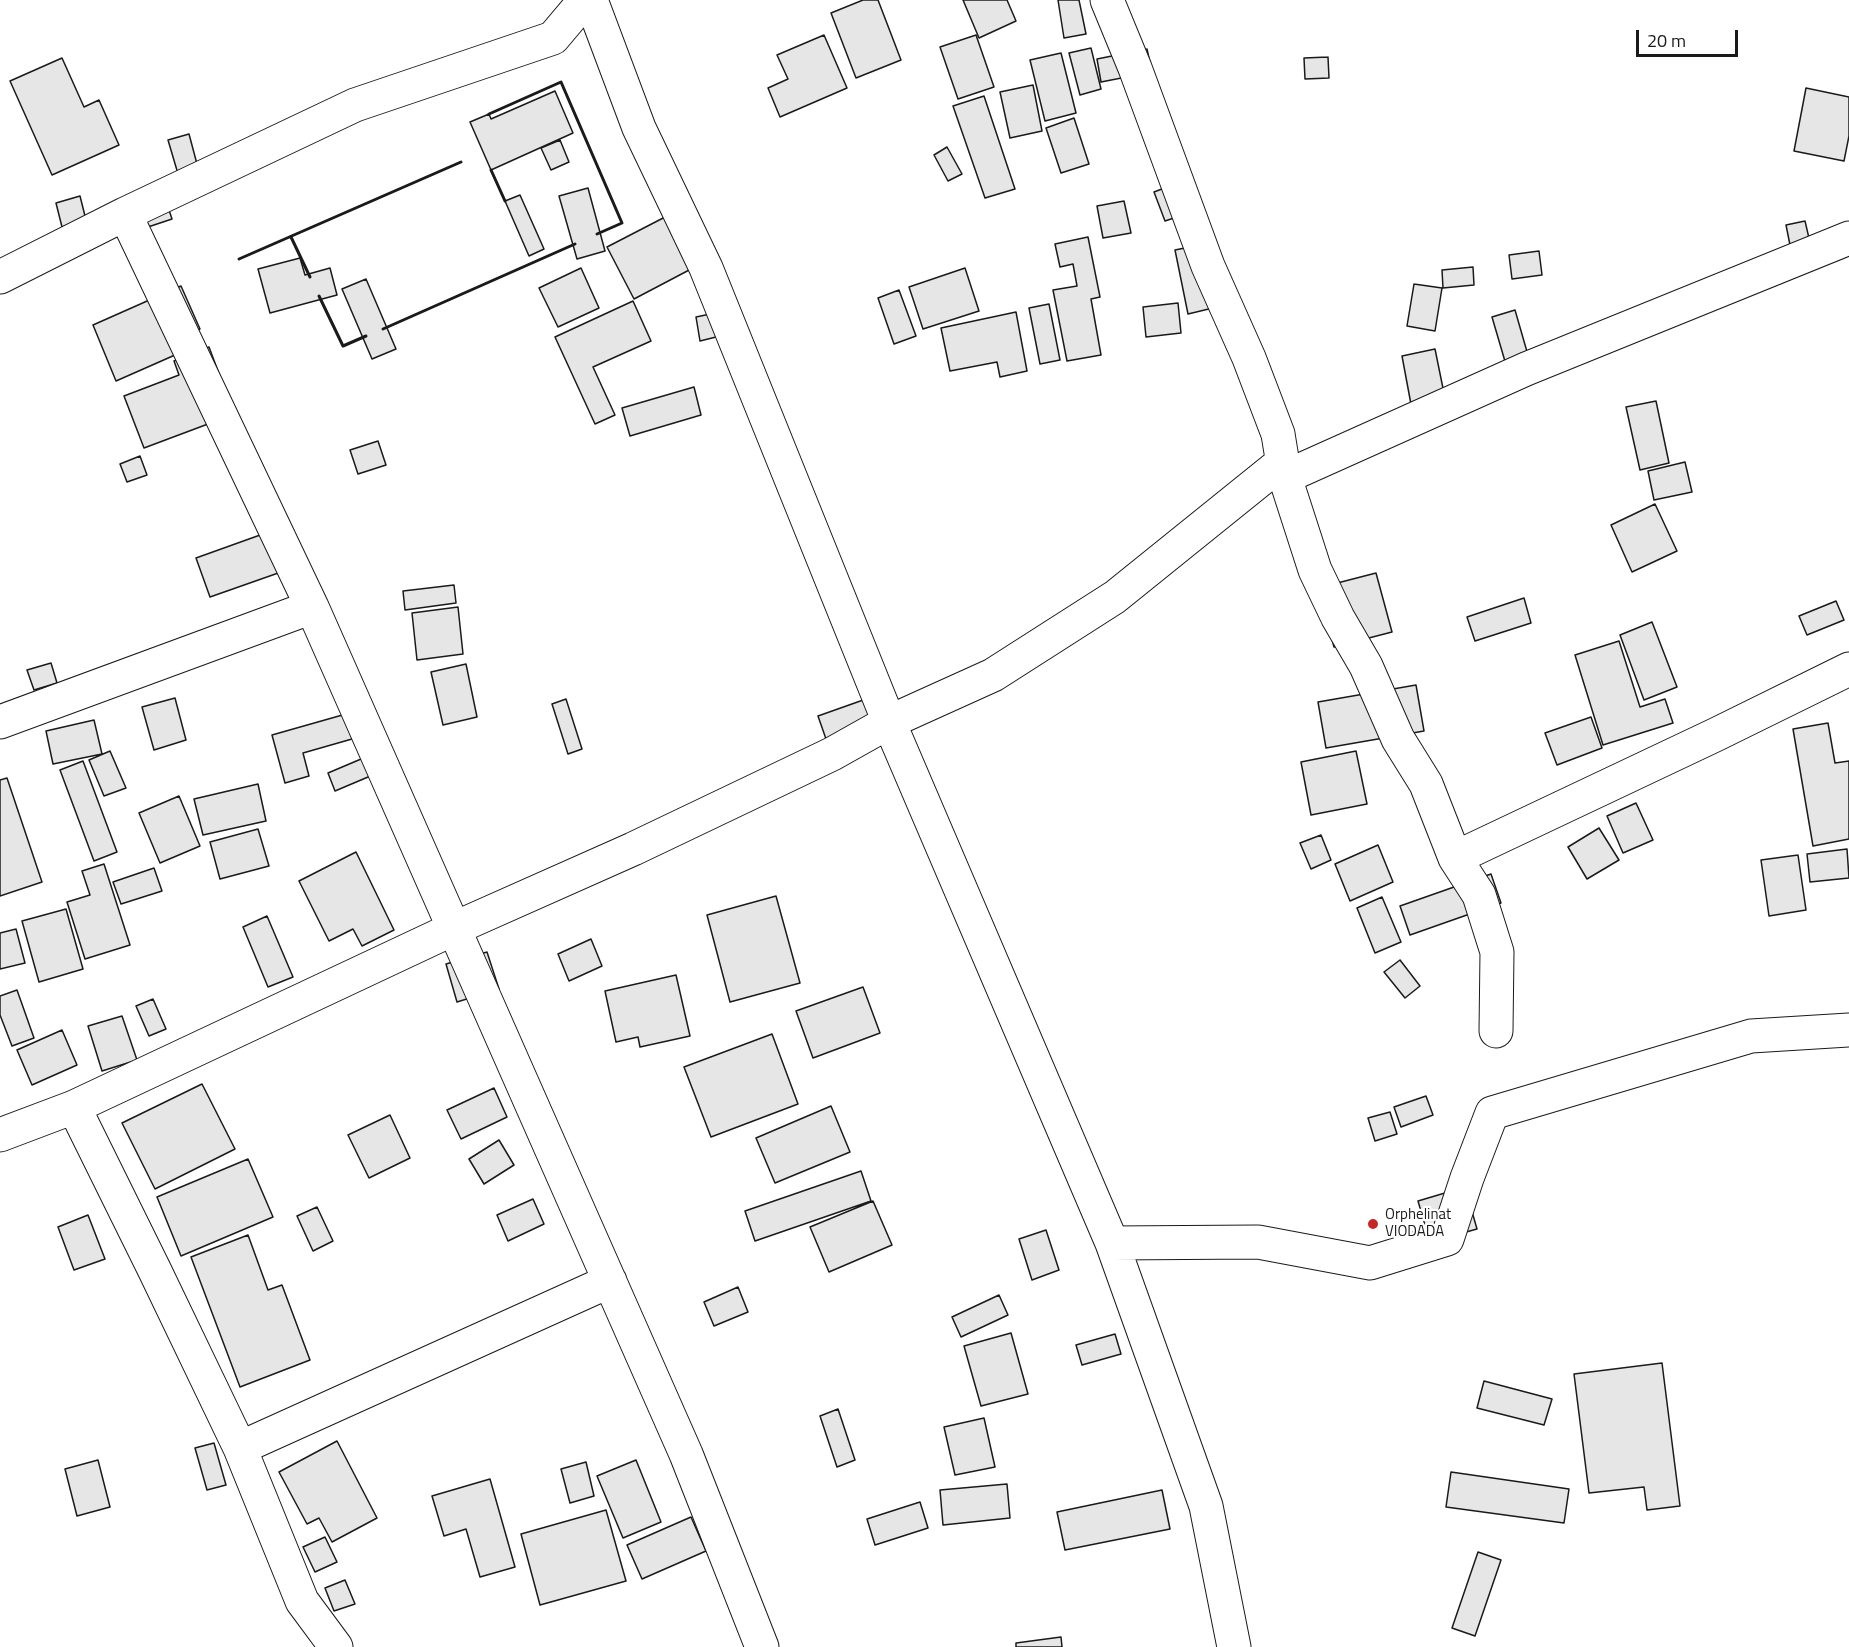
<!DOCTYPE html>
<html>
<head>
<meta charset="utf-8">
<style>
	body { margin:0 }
	#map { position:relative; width:1849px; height:1647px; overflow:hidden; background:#fff; font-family:"Titillium Web",sans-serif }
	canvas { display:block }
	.scale { position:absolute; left:1636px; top:30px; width:102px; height:27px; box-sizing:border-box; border:3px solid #1a1a1a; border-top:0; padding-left:8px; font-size:18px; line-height:21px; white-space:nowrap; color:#1a1a1a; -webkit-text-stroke:4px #fff; paint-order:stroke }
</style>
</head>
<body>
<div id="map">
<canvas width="1849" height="1647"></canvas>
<div class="scale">20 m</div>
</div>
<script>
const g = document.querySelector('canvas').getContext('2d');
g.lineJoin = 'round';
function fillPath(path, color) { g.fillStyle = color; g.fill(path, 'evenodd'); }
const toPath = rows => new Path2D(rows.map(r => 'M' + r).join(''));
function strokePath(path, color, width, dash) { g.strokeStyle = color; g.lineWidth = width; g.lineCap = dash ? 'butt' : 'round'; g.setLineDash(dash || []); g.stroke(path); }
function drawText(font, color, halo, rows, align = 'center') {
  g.font = font + ' "Titillium Web",sans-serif'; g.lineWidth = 4.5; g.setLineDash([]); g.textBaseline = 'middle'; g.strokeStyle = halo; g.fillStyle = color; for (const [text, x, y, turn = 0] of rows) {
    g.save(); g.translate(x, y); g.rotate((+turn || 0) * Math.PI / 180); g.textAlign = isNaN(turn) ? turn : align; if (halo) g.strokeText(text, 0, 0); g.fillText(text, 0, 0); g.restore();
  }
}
const building = toPath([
	[863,0,878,0,901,60,856,78,831,13,863,0],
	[963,0,1007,0,1016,21,979,38,963,0],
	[1058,0,1079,0,1086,34,1064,38,1058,0],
	[824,35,847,88,780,117,768,88,788,79,777,55,824,35],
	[976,35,994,87,958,99,940,47,976,35],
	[1091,48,1101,89,1080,95,1069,53,1091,48],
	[1147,49,1152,72,1101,82,1097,59,1147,49],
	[1061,53,1076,113,1045,121,1030,60,1061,53],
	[1328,57,1329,78,1305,79,1304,58,1328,57],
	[62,58,84,107,99,100,119,145,52,175,10,81,62,58],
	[1033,85,1042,131,1010,138,1000,92,1033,85],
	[1806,88,1849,97,1849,136,1844,161,1794,151,1806,88],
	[555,91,573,133,491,170,470,122,489,114,491,119,555,91],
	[984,96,1015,189,985,198,953,106,984,96],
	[1074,118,1089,164,1061,173,1046,128,1074,118],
	[189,134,201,179,181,184,168,140,189,134],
	[560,140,569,162,551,170,541,148,560,140],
	[947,147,962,174,948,181,934,155,947,147],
	[1175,184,1186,214,1165,221,1154,192,1175,184],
	[588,188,605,251,577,259,559,196,588,188],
	[164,195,172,219,133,232,164,195],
	[520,195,544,249,529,256,505,201,520,195],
	[80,196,86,220,62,227,56,203,80,196],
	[1124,201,1131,233,1103,238,1097,206,1124,201],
	[667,216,693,268,634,299,607,247,667,216],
	[1805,221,1812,251,1792,255,1786,225,1805,221],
	[1088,237,1100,297,1091,299,1101,355,1067,361,1053,290,1077,286,1073,264,1060,267,1055,244,1088,237],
	[1204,244,1217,307,1188,314,1175,250,1204,244],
	[1539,251,1542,275,1512,279,1509,255,1539,251],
	[300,258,305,275,330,268,337,295,270,313,258,269,300,258],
	[1473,267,1474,285,1443,288,1442,270,1473,267],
	[581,268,599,308,558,327,539,288,581,268],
	[965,268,979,311,923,329,909,287,965,268],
	[366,279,396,349,372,359,342,289,366,279],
	[1414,284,1442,288,1435,331,1407,326,1414,284],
	[181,286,200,329,170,342,175,355,116,381,93,325,181,286],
	[899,290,916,336,894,344,878,298,899,290],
	[633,301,651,341,593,367,615,415,595,424,555,337,633,301],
	[1178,303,1181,333,1146,337,1143,307,1178,303],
	[1049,304,1060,360,1040,364,1029,308,1049,304],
	[1515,310,1532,369,1509,375,1492,317,1515,310],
	[1016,312,1027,371,1000,377,997,362,950,371,941,328,1016,312],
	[715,313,720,336,700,341,696,317,715,313],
	[209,347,221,379,216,421,144,448,124,396,179,375,174,361,209,347],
	[1435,349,1447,408,1413,415,1402,356,1435,349],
	[694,387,701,415,630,436,622,408,694,387],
	[1656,401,1669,463,1640,470,1626,407,1656,401],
	[378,441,386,465,358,474,350,450,378,441],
	[140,456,147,475,127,482,120,464,140,456],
	[1685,462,1692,492,1654,500,1648,471,1685,462],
	[1655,504,1677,551,1632,572,1611,525,1655,504],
	[288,525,301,565,210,597,196,558,288,525],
	[1376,573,1392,632,1334,647,1318,588,1376,573],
	[454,585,456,603,405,610,403,591,454,585],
	[1524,598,1531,623,1475,641,1467,617,1524,598],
	[1836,601,1844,620,1807,635,1799,616,1836,601],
	[458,607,463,654,417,660,412,613,458,607],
	[1652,622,1677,687,1644,700,1620,635,1652,622],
	[1619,641,1640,707,1665,699,1673,723,1603,745,1575,655,1619,641],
	[51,663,57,683,34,690,27,670,51,663],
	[466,664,477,717,443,725,431,672,466,664],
	[1416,685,1424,731,1326,748,1318,702,1416,685],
	[175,698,186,740,154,750,142,707,175,698],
	[566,699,582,749,568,754,552,704,566,699],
	[866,699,874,721,826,739,818,716,866,699],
	[353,712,359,737,303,753,309,776,285,783,272,735,353,712],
	[1591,717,1602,748,1557,765,1545,733,1591,717],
	[94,720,102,754,53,764,46,731,94,720],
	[1828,723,1835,763,1849,761,1849,839,1813,846,1793,729,1828,723],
	[387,748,394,766,335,791,328,773,387,748],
	[110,751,126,788,104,796,89,760,110,751],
	[1356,751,1367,804,1311,815,1301,762,1356,751],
	[83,761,117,852,94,861,60,770,83,761],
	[7,778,42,882,0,896,0,780,7,778],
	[258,784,266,821,203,835,194,799,258,784],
	[179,796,200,846,160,863,139,813,179,796],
	[1636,803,1653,840,1623,853,1607,816,1636,803],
	[1599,828,1619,860,1587,879,1568,847,1599,828],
	[258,829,269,866,220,879,210,842,258,829],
	[1321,835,1331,860,1311,869,1300,843,1321,835],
	[1378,845,1393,882,1350,901,1335,864,1378,845],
	[1847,849,1849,878,1810,882,1807,854,1847,849],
	[356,852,394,930,362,946,353,929,329,941,299,881,356,852],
	[1798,855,1806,910,1769,916,1761,860,1798,855],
	[104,864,130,945,85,959,67,902,90,895,82,871,104,864],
	[154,868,162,891,121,904,113,882,154,868],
	[1491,874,1501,903,1410,935,1400,906,1491,874],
	[776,896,800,983,730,1002,707,915,776,896],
	[1382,897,1401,942,1375,953,1357,908,1382,897],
	[66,909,83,969,39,982,22,921,66,909],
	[267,916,293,977,268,987,243,927,267,916],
	[16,929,25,963,0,969,0,933,16,929],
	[591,939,602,966,569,981,558,954,591,939],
	[487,952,499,989,457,1002,446,964,487,952],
	[1400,960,1420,986,1405,998,1384,972,1400,960],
	[676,975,690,1036,640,1047,638,1037,616,1042,605,991,676,975],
	[863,987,880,1033,813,1058,796,1011,863,987],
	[17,990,34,1038,12,1046,0,1015,0,996,17,990],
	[153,999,166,1029,149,1036,136,1006,153,999],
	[122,1016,137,1060,102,1071,88,1026,122,1016],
	[62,1030,77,1065,32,1085,17,1050,62,1030],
	[772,1034,798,1104,711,1137,684,1067,772,1034],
	[202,1084,235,1149,155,1189,122,1123,202,1084],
	[494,1088,507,1117,461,1139,447,1110,494,1088],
	[1426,1096,1433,1115,1401,1127,1394,1107,1426,1096],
	[831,1106,850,1152,775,1183,756,1138,831,1106],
	[1390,1112,1397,1134,1375,1141,1368,1118,1390,1112],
	[390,1115,410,1158,369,1178,348,1135,390,1115],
	[499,1140,514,1165,484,1184,469,1159,499,1140],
	[248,1159,273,1217,181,1256,157,1197,248,1159],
	[861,1171,871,1201,755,1241,745,1211,861,1171],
	[1465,1187,1477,1229,1430,1242,1418,1201,1465,1187],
	[533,1199,544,1224,508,1241,497,1215,533,1199],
	[873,1201,892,1245,829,1272,810,1227,873,1201],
	[317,1207,333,1241,313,1251,297,1216,317,1207],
	[88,1215,105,1259,74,1270,58,1227,88,1215],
	[1046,1230,1059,1270,1032,1280,1019,1239,1046,1230],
	[248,1235,268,1290,282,1285,310,1360,240,1387,191,1257,248,1235],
	[738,1287,748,1312,714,1326,704,1302,738,1287],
	[999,1295,1008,1315,961,1337,952,1317,999,1295],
	[1011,1333,1028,1394,981,1406,964,1346,1011,1333],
	[1115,1334,1121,1354,1082,1365,1076,1345,1115,1334],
	[1662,1363,1680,1506,1647,1510,1644,1487,1589,1493,1574,1374,1662,1363],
	[1484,1381,1552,1399,1544,1425,1477,1408,1484,1381],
	[838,1409,855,1460,837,1467,820,1416,838,1409],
	[984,1418,995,1467,955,1475,944,1427,984,1418],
	[337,1441,377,1518,332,1542,319,1518,307,1524,279,1472,337,1441],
	[214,1443,226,1485,207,1490,195,1448,214,1443],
	[98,1460,110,1507,77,1516,65,1469,98,1460],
	[636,1460,661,1522,623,1538,597,1476,636,1460],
	[586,1462,594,1496,570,1503,561,1469,586,1462],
	[1451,1472,1569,1489,1564,1523,1446,1507,1451,1472],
	[490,1479,515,1567,480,1577,466,1529,444,1536,432,1496,490,1479],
	[1007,1484,1010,1518,943,1525,940,1490,1007,1484],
	[1162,1490,1170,1529,1065,1550,1057,1512,1162,1490],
	[920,1502,928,1528,875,1545,867,1519,920,1502],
	[606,1510,626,1581,540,1605,521,1534,606,1510],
	[691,1517,706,1551,642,1579,627,1545,691,1517],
	[325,1537,337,1562,315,1572,303,1547,325,1537],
	[1478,1552,1501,1560,1475,1636,1452,1628,1478,1552],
	[345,1580,355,1604,334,1611,325,1588,345,1580],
	[1061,1637,1062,1647,1016,1647,1016,1643,1061,1637]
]);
fillPath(building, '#e6e6e6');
strokePath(building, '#1a1a1a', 1.5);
const minor = toPath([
	[591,0,639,128,706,268,889,722,1112,1243,1206,1506,1234,1647],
	[1107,0,1135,68,1208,266,1249,358,1278,434,1285,477,1315,570,1338,618,1366,666,1398,739,1426,784,1455,858,1479,895,1497,952,1496,1031],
	[125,214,312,607,686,1454,762,1647],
	[0,277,125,214,355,105,553,38,585,0],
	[0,722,312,607],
	[1455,858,1715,735,1849,669],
	[74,1107,155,1271,240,1448,302,1601,336,1647],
	[0,1135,74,1107,453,929,633,849,832,754,889,722,993,675,1115,597,1280,464,1285,477,1526,369,1849,238],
	[1112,1243,1258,1242,1370,1263,1447,1239,1467,1178,1492,1113,1751,1036,1849,1030],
	[240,1448,610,1281]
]);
strokePath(minor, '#1a1a1a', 35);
strokePath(minor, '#fff', 33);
strokePath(toPath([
	[489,114,561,82,622,223,597,234],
	[491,170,505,201],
	[291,237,310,277],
	[239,259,461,162],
	[319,296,343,346,366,336],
	[383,329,575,244]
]), '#1a1a1a', 3);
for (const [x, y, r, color] of [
	[1373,1224,6,"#c62828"]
]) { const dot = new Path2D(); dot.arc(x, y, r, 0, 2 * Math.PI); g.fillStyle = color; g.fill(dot); strokePath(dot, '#fff', 2); }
drawText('15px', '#1a1a1a', '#fff', [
	["Orphelinat",1385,1215],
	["VIODADA",1385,1232]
], 'left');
</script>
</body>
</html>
